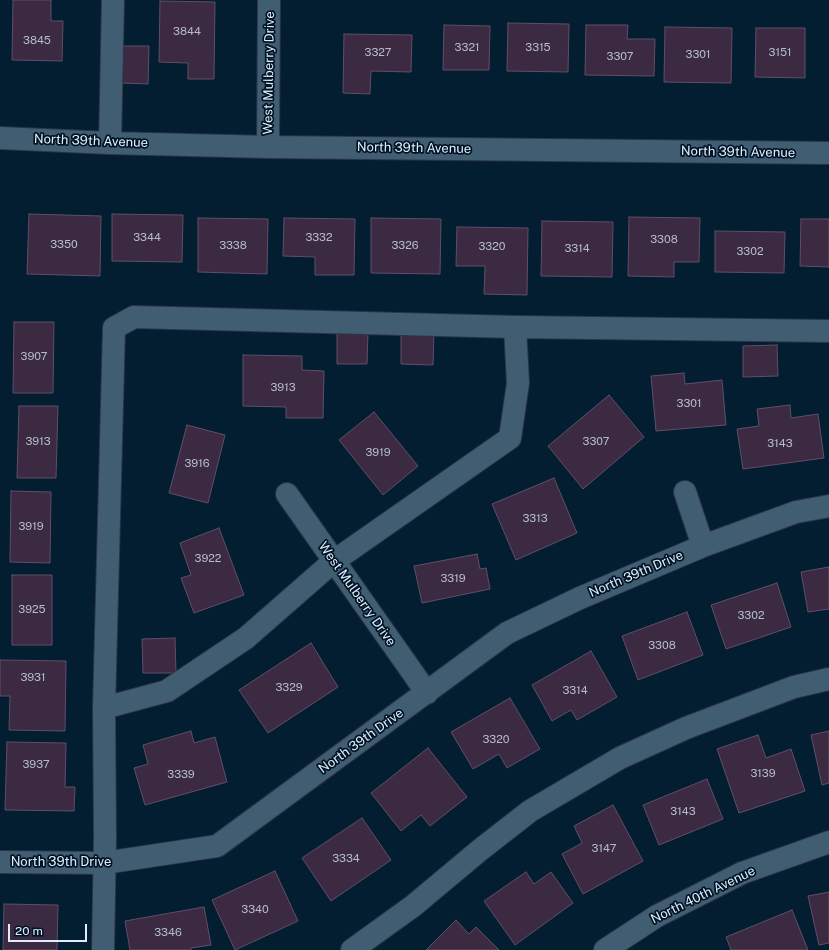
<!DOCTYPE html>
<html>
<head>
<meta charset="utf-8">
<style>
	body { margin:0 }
	#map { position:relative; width:829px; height:950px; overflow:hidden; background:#021e30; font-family:"Public Sans",sans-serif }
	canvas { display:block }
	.scale { position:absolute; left:8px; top:924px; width:79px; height:18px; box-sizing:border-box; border:2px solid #deeefb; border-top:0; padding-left:5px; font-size:12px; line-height:14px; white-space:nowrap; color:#deeefb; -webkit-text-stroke:3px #001426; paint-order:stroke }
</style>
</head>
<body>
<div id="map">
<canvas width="829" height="950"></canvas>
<div class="scale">20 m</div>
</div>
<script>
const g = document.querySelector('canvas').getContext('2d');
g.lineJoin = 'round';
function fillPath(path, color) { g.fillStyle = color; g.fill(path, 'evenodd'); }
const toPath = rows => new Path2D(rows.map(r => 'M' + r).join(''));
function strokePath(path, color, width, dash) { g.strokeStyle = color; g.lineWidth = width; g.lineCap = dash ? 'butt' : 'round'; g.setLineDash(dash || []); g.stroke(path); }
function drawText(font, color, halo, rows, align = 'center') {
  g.font = font + ' "Public Sans",sans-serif'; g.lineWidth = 3.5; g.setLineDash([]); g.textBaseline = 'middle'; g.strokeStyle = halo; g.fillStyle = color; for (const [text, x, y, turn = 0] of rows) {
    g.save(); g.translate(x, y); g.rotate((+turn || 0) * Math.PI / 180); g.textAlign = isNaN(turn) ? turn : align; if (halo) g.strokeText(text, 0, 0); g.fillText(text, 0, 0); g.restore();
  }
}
const building = toPath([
	[13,0,51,0,51,21,63,21,62,61,12,60,13,0],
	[160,1,215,2,214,79,188,79,188,63,159,62,160,1],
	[508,23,569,24,568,72,507,71,508,23],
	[444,25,490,26,489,70,443,70,444,25],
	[586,25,628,25,627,39,655,39,654,76,585,75,586,25],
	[665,27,732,28,731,83,664,82,665,27],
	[756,28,805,28,805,78,755,77,756,28],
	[344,34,412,35,411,72,371,71,370,94,343,93,344,34],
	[123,46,149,46,148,84,122,83,123,46],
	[29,214,101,216,100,276,27,274,29,214],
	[112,214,183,215,182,262,112,261,112,214],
	[629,217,700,218,699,262,674,262,674,277,628,276,629,217],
	[198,218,268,219,267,274,198,272,198,218],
	[284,218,355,219,354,275,315,275,315,257,283,256,284,218],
	[371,218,441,219,440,274,371,273,371,218],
	[801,219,829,219,829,267,800,266,801,219],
	[542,221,613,222,612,277,541,276,542,221],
	[457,227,528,228,527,295,484,294,485,266,456,266,457,227],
	[715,231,785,232,784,273,715,272,715,231],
	[14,322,54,322,53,393,13,393,14,322],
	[401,331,434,332,433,365,401,364,401,331],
	[337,332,368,333,367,364,337,364,337,332],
	[777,345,778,376,743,377,743,346,777,345],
	[243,355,302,356,302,370,324,371,323,418,286,418,286,407,243,406,243,355],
	[684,373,685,384,722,380,726,425,656,431,651,376,684,373],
	[609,395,644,437,583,489,548,446,609,395],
	[790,405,791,418,818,414,824,458,743,469,737,429,759,426,757,409,790,405],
	[19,406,58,406,56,478,17,478,19,406],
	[374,412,418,466,383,495,339,440,374,412],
	[187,425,225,435,208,503,169,493,187,425],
	[554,478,577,533,516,560,492,504,554,478],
	[11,491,51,492,50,563,10,562,11,491],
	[219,528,244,595,194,613,181,578,191,575,180,543,219,528],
	[477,554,480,569,486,568,490,589,422,603,414,566,477,554],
	[829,567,829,609,808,612,801,572,829,567],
	[12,575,52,575,52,645,12,645,12,575],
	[777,583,791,627,726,649,711,605,777,583],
	[687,612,703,655,638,680,622,636,687,612],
	[175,638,176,673,143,673,142,639,175,638],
	[311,643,338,687,268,733,239,690,311,643],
	[591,651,617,697,577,720,571,710,552,721,532,685,591,651],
	[0,660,66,661,65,731,9,730,10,696,0,696,0,660],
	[510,698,540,749,507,768,499,754,473,769,451,732,510,698],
	[191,731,194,743,215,737,227,782,145,805,134,768,148,764,143,745,191,731],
	[829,731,829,783,822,785,811,735,829,731],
	[758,735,766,758,791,749,805,791,739,813,717,749,758,735],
	[7,742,66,743,65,787,75,787,74,811,5,810,7,742],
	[428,748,467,797,430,826,421,815,401,831,371,793,428,748],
	[707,779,723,819,659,845,643,805,707,779],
	[613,805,643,861,583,894,562,854,582,843,574,826,613,805],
	[362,818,391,860,331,901,302,858,362,818],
	[275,871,298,921,235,950,212,900,275,871],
	[526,872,534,884,551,872,573,903,515,945,484,901,526,872],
	[829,892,829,943,819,945,808,896,829,892],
	[4,904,58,905,57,950,3,950,4,904],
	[204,907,211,945,191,948,191,950,130,950,125,921,204,907],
	[792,910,808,950,731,950,726,937,792,910],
	[456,920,469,934,476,927,499,950,426,950,456,920]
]);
fillPath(building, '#3b2a42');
strokePath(building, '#614e69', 1);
const minor = toPath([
	[0,138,110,143,268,147,829,153],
	[110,143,113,0],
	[268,147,269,0],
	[685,492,703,546],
	[287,494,427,693],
	[104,708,167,691,246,638,334,561,510,438,518,383,515,327],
	[0,862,104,863,217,846,507,633,580,598,703,546,796,512,829,506],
	[103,950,105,838,104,708,114,328,134,317,515,327,829,331],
	[352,950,413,906,480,850,530,811,620,758,686,728,794,687,829,679],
	[605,950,657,916,742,873,829,842]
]);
strokePath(minor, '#2c3545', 24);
strokePath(minor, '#405d72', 22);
drawText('11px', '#b5bdcd', null, [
	["3844",187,32],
	["3845",37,41],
	["3321",467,48],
	["3315",538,48],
	["3327",378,53],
	["3151",780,53],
	["3301",698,55],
	["3307",620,57],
	["3344",147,238],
	["3332",319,238],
	["3308",664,240],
	["3350",64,245],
	["3338",233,246],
	["3326",405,246],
	["3320",492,247],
	["3314",577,249],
	["3302",750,252],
	["3907",34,357],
	["3913",283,388],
	["3301",689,404],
	["3913",38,442],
	["3307",596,442],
	["3143",780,444],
	["3919",378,453],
	["3916",197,464],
	["3313",535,519],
	["3919",31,527],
	["3922",208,559],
	["3319",453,579],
	["3925",32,610],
	["3302",751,616],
	["3308",662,646],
	["3931",33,678],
	["3329",289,688],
	["3314",575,691],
	["3320",496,740],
	["3937",36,765],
	["3139",763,774],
	["3339",181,775],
	["3143",683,812],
	["3147",604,849],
	["3334",346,859],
	["3340",255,910],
	["3346",168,933]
]);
drawText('13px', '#deeefb', '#001426', [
	["West Mulberry Drive",269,73,-89],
	["North 39th Avenue",91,141,2],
	["North 39th Avenue",414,148,1],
	["North 39th Avenue",738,152,1],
	["North 39th Drive",636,574,-23],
	["West Mulberry Drive",357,594,55],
	["North 39th Drive",361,741,-36],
	["North 39th Drive",61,862],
	["North 40th Avenue",703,895,-26]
]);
</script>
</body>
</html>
